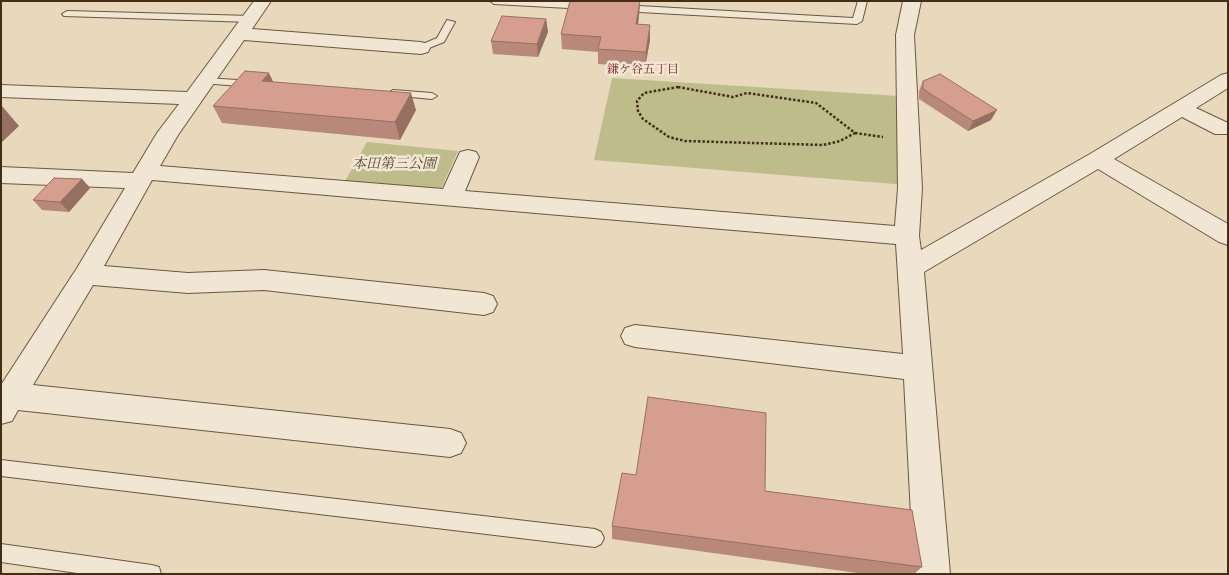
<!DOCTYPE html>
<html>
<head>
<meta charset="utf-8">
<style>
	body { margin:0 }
	#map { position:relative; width:1229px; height:575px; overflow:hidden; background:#e8d8bc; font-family:"IM FELL English",serif }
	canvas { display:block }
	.frame { position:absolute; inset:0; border:2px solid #412e15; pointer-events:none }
</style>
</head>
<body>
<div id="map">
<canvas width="1229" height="575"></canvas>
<div class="frame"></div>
</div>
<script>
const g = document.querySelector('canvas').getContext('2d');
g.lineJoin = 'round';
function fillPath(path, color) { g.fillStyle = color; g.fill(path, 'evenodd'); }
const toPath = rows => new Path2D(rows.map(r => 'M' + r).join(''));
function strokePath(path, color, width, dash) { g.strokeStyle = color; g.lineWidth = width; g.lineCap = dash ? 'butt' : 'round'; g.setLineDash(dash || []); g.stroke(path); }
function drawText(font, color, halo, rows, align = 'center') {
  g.font = font + ' "IM FELL English","Noto Serif JP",serif'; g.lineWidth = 5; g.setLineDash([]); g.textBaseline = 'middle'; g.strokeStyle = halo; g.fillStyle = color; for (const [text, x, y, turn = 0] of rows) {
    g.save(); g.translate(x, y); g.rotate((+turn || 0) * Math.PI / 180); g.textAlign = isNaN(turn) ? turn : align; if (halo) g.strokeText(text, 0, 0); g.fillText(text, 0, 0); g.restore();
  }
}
fillPath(toPath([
	[612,78,899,96,907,185,594,160],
	[367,142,458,151,441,189,345,181]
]), '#bebc8b');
const service = toPath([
	[490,1,549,1,587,3,592,6,587,9,494,4,490,1],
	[858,1,867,1,862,21,857,24,621,11,616,8,621,5,853,18,858,1],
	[67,11,252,16,257,19,252,22,64,16,62,14,67,11],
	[447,20,455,22,444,42,424,50,418,50,418,46,437,38,447,20],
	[206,78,252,81,257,84,252,87,202,83,201,81,206,78],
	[393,90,432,93,437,96,432,99,389,95,388,93,393,90],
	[1,460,595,529,601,532,604,538,601,544,595,547,1,476,1,460],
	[1,544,152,565,159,567,161,574,84,574,1,562,1,544]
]);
const minor = toPath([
	[254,1,271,1,252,29,421,42,428,44,430,48,428,52,421,54,244,40,178,135,160,166,443,189,460,152,468,150,476,152,479,157,465,191,895,226,898,188,896,35,903,1,921,1,914,35,922,188,919,236,921,250,1090,154,1221,75,1228,73,1228,88,1196,108,1228,123,1228,134,1215,134,1182,117,1114,159,1228,224,1228,245,1219,242,1098,169,924,272,950,574,914,574,904,379,635,347,625,344,621,336,625,328,635,325,903,354,896,244,152,180,104,266,188,273,264,270,484,293,493,296,497,304,493,312,484,315,264,290,188,293,93,285,33,385,450,429,461,433,466,443,461,453,450,457,18,410,12,421,1,424,1,385,77,268,125,188,1,183,1,167,133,173,157,133,179,104,1,97,1,85,187,92,254,1]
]);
strokePath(service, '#6b583f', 2);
strokePath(minor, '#6b583f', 2);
strokePath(toPath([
	[678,87,733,97,747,93,816,103,855,133,840,141,823,145,685,141,669,137,643,119,638,111,637,101,644,93,678,87],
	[855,133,883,137]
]), '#412e15', 2.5, [2.5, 2]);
fillPath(service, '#f0e6d3');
fillPath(minor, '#f0e6d3');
fillPath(toPath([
	[640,1,639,16,638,24,650,40,645,67,598,64,598,52,562,49,561,34],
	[546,19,548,32,538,57,493,54,491,41],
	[923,81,991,120,968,131,919,99,919,91],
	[273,82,416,110,400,140,222,123,213,106],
	[82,179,90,188,69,212,42,210,33,200],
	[765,491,922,567,914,574,865,574,612,539,612,526]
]), '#b8887a');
fillPath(toPath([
	[640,1,639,16,636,39,636,24],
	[546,19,548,32,538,57,537,44],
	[650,25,650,40,645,67,646,52],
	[269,73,277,90,262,81],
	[411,93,416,110,400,140,395,122],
	[1,106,2,106,19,126,1,143],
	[997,110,991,120,968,131,973,121],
	[82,179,90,188,69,212,60,202]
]), '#966f63');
const building = toPath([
	[570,1,640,1,636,24,650,25,646,52,598,49,601,37,561,34,570,1],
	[502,16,546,19,537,44,491,41,502,16],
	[245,71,269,73,262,81,411,93,395,122,213,106,245,71],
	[940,74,997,110,973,121,923,89,923,81,940,74],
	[54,178,82,179,60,202,33,200,54,178],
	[648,397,766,413,765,491,912,510,922,567,612,526,622,473,636,475,648,397]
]);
fillPath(building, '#d69e8e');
strokePath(building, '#966f63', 1);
drawText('12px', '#7a1f14', '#f0e6d3', [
	["鎌ケ谷五丁目",643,71]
]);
drawText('italic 14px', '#5a4a2d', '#f0e6d3', [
	["本田第三公園",394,165]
]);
</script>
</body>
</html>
